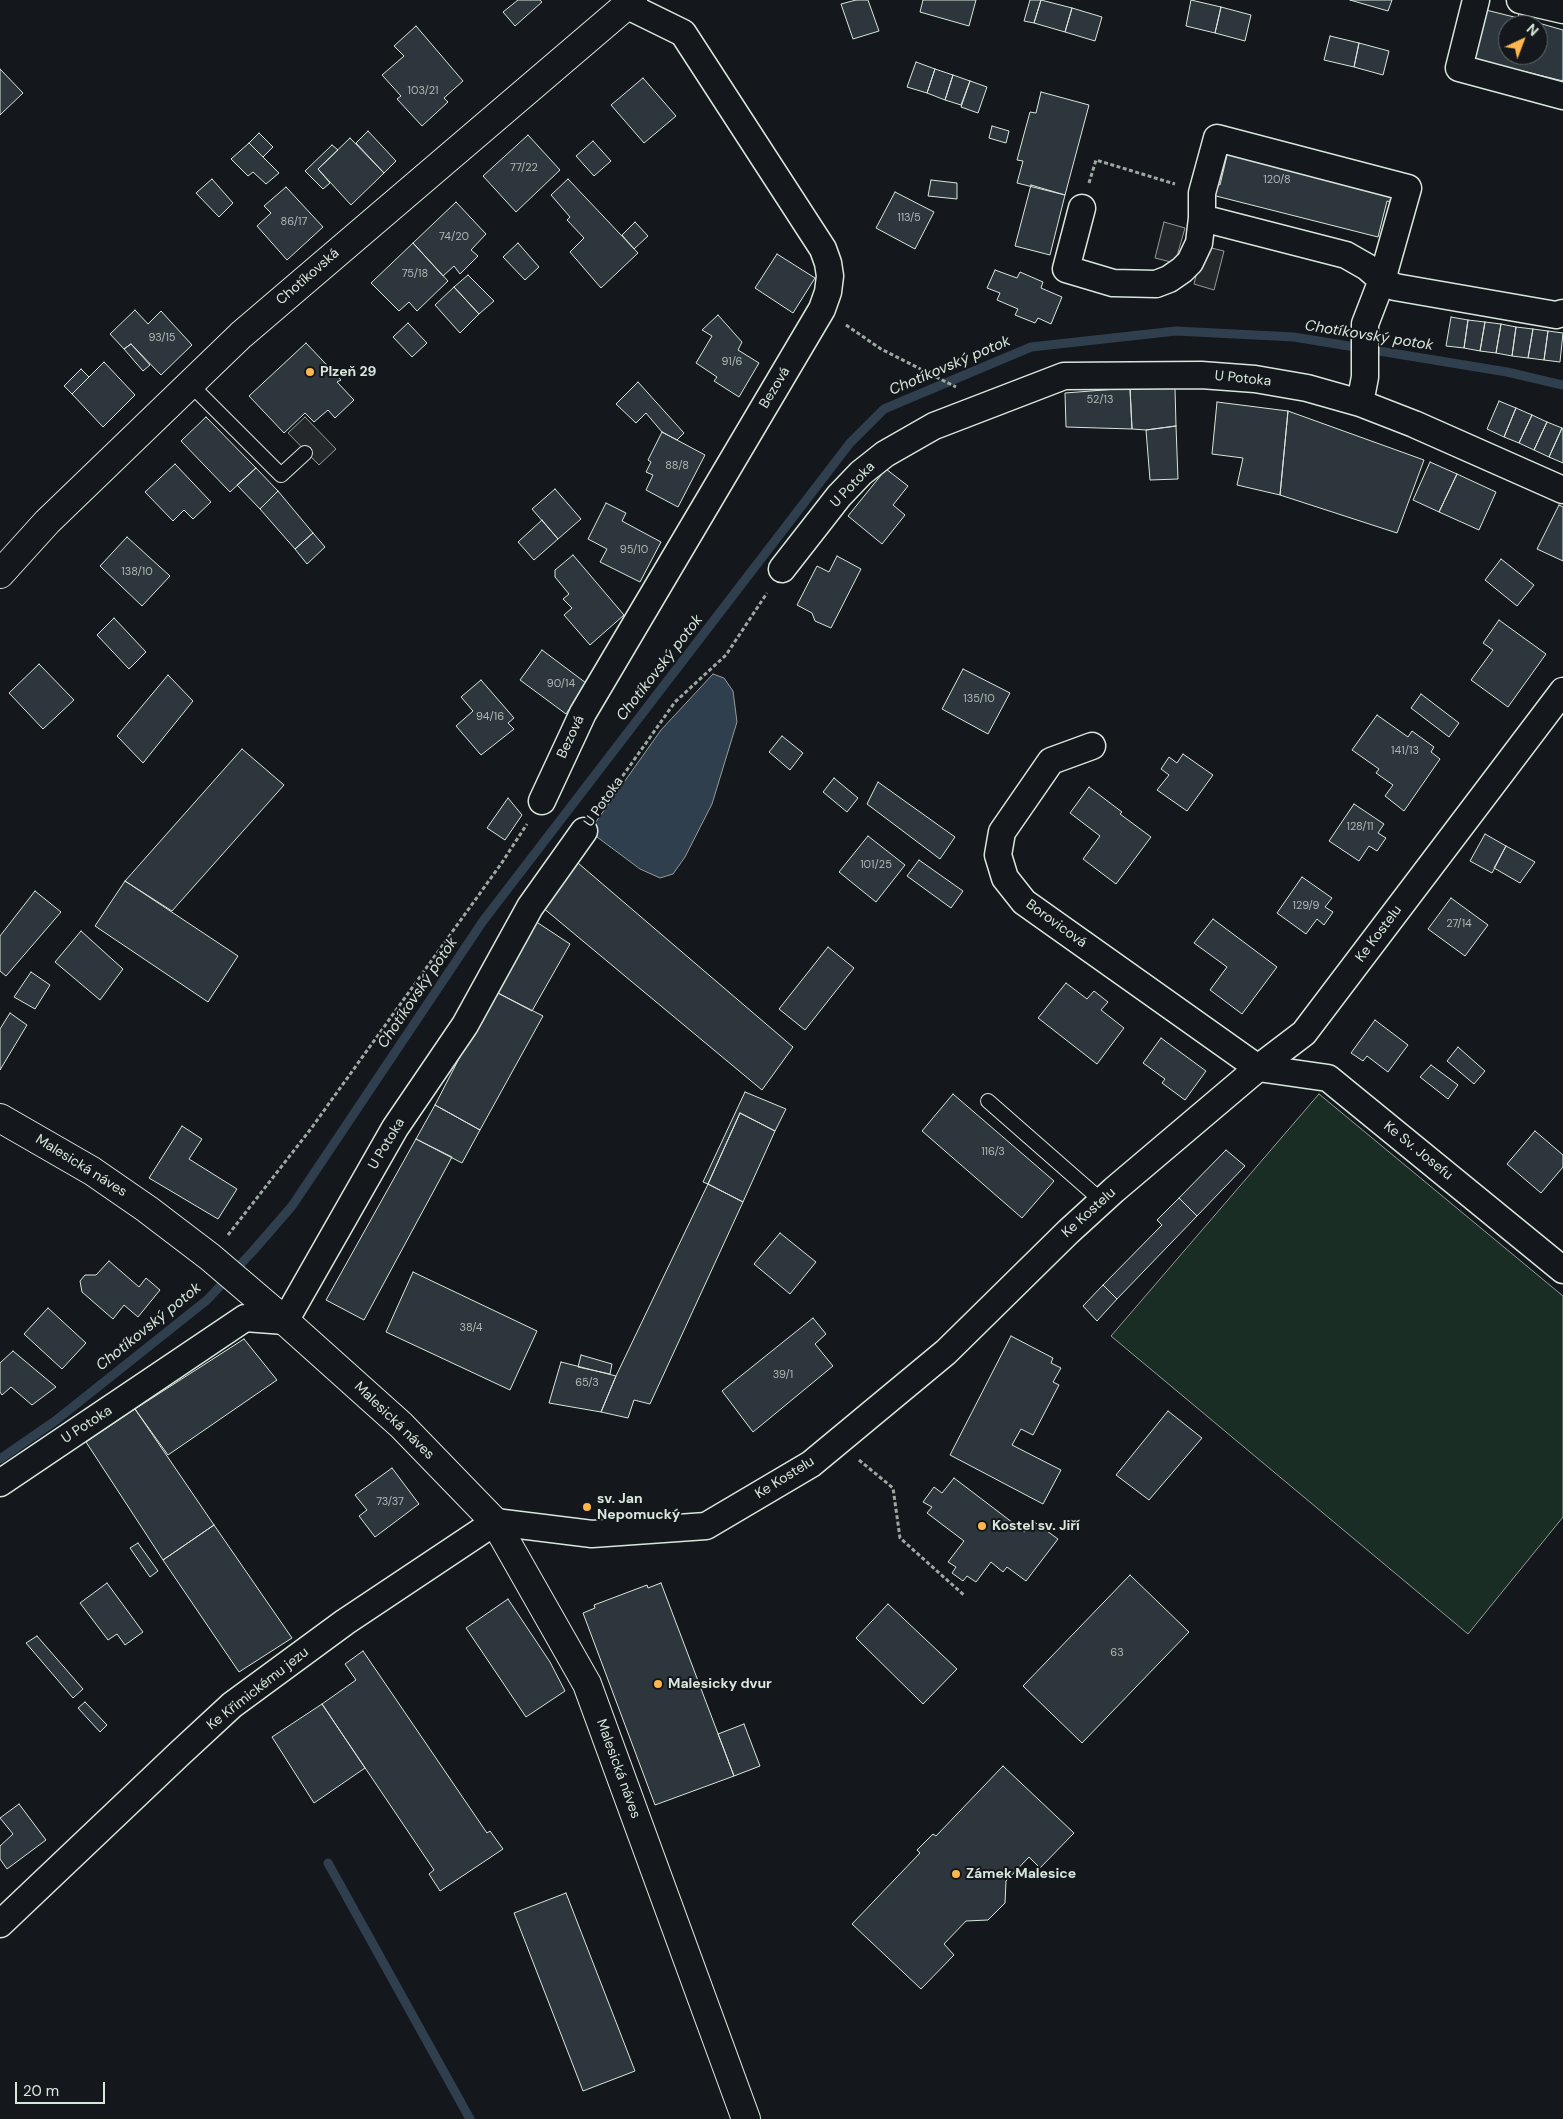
<!DOCTYPE html>
<html>
<head>
<meta charset="utf-8">
<style>
	body { margin:0 }
	#map { position:relative; width:1563px; height:2119px; overflow:hidden; background:#14181c; font-family:"DM Sans",sans-serif }
	canvas { display:block }
	.north { position:absolute; left:1498px; top:15px; width:50px; height:50px; box-sizing:border-box; background:#14181c; border:1px solid #626a69; border-radius:50%; rotate:43deg; font-size:14px; font-weight:700; line-height:20px; text-align:center; color:#d8e6dc }
	.north::after { content:''; display:block; margin:auto; width:18px; height:22px; background:#ffb74d; clip-path:polygon(50% 0,100% 100%,50% 72%,0 100%) }
	.scale { position:absolute; left:15px; top:2082px; width:90px; height:22px; box-sizing:border-box; border:2px solid #d8e6dc; border-top:0; padding-left:6px; font-size:15px; line-height:18px; white-space:nowrap; color:#d8e6dc; -webkit-text-stroke:4px #14181c; paint-order:stroke }
</style>
</head>
<body>
<div id="map">
<canvas width="1563" height="2119"></canvas>
<div class="north">N</div>
<div class="scale">20 m</div>
</div>
<script>
const g = document.querySelector('canvas').getContext('2d');
g.lineJoin = 'round';
function fillPath(path, color) { g.fillStyle = color; g.fill(path, 'evenodd'); }
const toPath = rows => new Path2D(rows.map(r => 'M' + r).join(''));
function strokePath(path, color, width, dash) { g.strokeStyle = color; g.lineWidth = width; g.lineCap = dash ? 'butt' : 'round'; g.setLineDash(dash || []); g.stroke(path); }
function drawText(font, color, halo, rows, align = 'center') {
  g.font = font + ' "DM Sans",sans-serif'; g.lineWidth = 4; g.setLineDash([]); g.textBaseline = 'middle'; g.strokeStyle = halo; g.fillStyle = color; for (const [text, x, y, turn = 0] of rows) {
    g.save(); g.translate(x, y); g.rotate((+turn || 0) * Math.PI / 180); g.textAlign = isNaN(turn) ? turn : align; if (halo) g.strokeText(text, 0, 0); g.fillText(text, 0, 0); g.restore();
  }
}
const green = toPath([
	[1319,1094,1563,1296,1563,1517,1468,1634,1111,1336,1319,1094]
]);
fillPath(green, '#1a2d24');
strokePath(green, '#939e99', 1);
const parking = toPath([
	[1164,222,1185,228,1175,263,1155,258,1164,222],
	[1203,246,1224,251,1214,290,1194,284,1203,246],
	[305,417,336,449,319,465,288,433,305,417]
]);
fillPath(parking, '#24282b');
strokePath(parking, '#939e99', 1);
const water = toPath([
	[713,674,724,678,733,691,737,722,712,804,685,857,673,874,660,878,640,869,593,834,595,823,661,730,713,674]
]);
fillPath(water, '#2f3f4d');
strokePath(water, '#939e99', 1);
strokePath(toPath([
	[0,1459,55,1421,207,1300,253,1251,292,1206,483,921,850,443,884,409,1031,347,1176,331,1294,337,1507,372,1563,385],
	[328,1863,470,2119]
]), '#2f3f4d', 9);
const building = toPath([
	[518,0,540,0,542,2,515,26,503,12,518,0],
	[856,0,868,0,879,31,853,39,841,4,856,0],
	[923,0,976,0,969,26,920,12,923,0],
	[1030,0,1041,0,1034,23,1024,21,1030,0],
	[1041,0,1072,8,1065,32,1034,23,1041,0],
	[1191,0,1221,7,1215,33,1186,26,1191,0],
	[1350,0,1392,0,1388,11,1350,0],
	[1221,7,1251,15,1245,41,1215,33,1221,7],
	[1072,8,1102,17,1095,41,1065,32,1072,8],
	[1482,9,1518,18,1519,12,1529,15,1528,20,1563,30,1563,81,1470,58,1482,9],
	[1508,25,1538,25,1538,55,1508,55,1508,25],
	[416,26,463,81,444,98,448,102,422,126,397,99,401,96,382,75,404,56,394,46,416,26],
	[1330,36,1359,43,1354,67,1324,60,1330,36],
	[1359,43,1389,51,1383,75,1354,67,1359,43],
	[916,62,935,69,927,93,907,87,916,62],
	[0,69,23,93,0,115,0,69],
	[935,69,953,75,945,100,927,93,935,69],
	[953,75,970,81,961,105,945,100,953,75],
	[643,78,676,116,644,143,611,105,643,78],
	[970,81,987,87,978,113,961,107,970,81],
	[1041,92,1089,105,1065,195,1017,183,1023,161,1017,160,1030,112,1036,113,1041,92],
	[992,126,1009,131,1006,143,989,138,992,126],
	[368,131,396,161,384,173,356,143,368,131],
	[259,133,273,147,263,157,249,143,259,133],
	[528,135,560,170,516,212,483,176,528,135],
	[350,138,384,173,351,205,318,169,350,138],
	[593,141,611,161,594,176,576,156,593,141],
	[249,143,279,173,266,184,253,172,248,176,231,159,249,143],
	[332,145,338,150,318,169,330,183,323,189,305,171,332,145],
	[1228,151,1393,196,1391,202,1387,201,1378,237,1212,195,1215,183,1220,185,1228,151],
	[212,179,233,203,219,217,196,193,212,179],
	[568,179,638,253,601,288,570,252,584,238,567,220,570,217,551,195,568,179],
	[931,180,957,183,957,199,928,196,931,180],
	[1031,185,1065,195,1050,255,1015,246,1031,185],
	[286,187,323,227,287,260,257,226,271,213,264,206,286,187],
	[895,192,934,212,915,249,876,228,895,192],
	[456,202,486,234,471,250,478,256,460,274,454,266,443,276,413,243,456,202],
	[635,222,648,236,634,249,622,235,635,222],
	[413,243,448,281,417,311,409,302,399,311,371,283,413,243],
	[518,243,539,267,525,280,503,257,518,243],
	[777,254,815,278,793,313,755,288,777,254],
	[995,270,1017,278,1020,272,1043,282,1041,288,1062,297,1051,324,1038,318,1035,323,1015,315,1018,309,997,300,1000,293,987,288,995,270],
	[468,275,494,301,479,314,454,287,468,275],
	[454,287,479,314,460,333,435,305,454,287],
	[135,310,148,324,161,311,192,345,161,375,131,344,124,349,110,334,135,310],
	[718,315,742,342,738,350,759,363,739,397,714,381,717,377,696,363,712,336,702,330,718,315],
	[1451,317,1468,320,1464,348,1446,346,1451,317],
	[1468,320,1485,322,1480,351,1464,348,1468,320],
	[1485,322,1501,324,1496,353,1480,351,1485,322],
	[408,323,427,343,412,357,393,337,408,323],
	[1501,324,1516,327,1512,356,1496,353,1501,324],
	[1516,327,1533,329,1528,358,1512,356,1516,327],
	[1533,329,1548,331,1544,360,1528,358,1533,329],
	[1548,331,1563,333,1560,362,1544,360,1548,331],
	[306,343,341,380,337,382,354,400,335,418,328,410,314,422,305,413,284,433,249,396,306,343],
	[131,344,150,365,143,371,124,349,131,344],
	[104,362,135,395,103,427,72,394,104,362],
	[81,369,89,377,72,394,64,386,81,369],
	[638,382,684,433,677,440,662,432,646,413,636,423,616,404,638,382],
	[1130,388,1175,388,1176,426,1146,430,1132,429,1130,388],
	[1130,388,1132,429,1066,427,1065,393,1130,388],
	[1499,401,1516,408,1504,437,1487,429,1499,401],
	[1217,402,1288,411,1280,495,1237,485,1243,458,1212,454,1217,402],
	[1516,408,1532,415,1519,443,1504,437,1516,408],
	[1288,411,1424,460,1397,533,1280,495,1288,411],
	[1532,415,1547,422,1534,450,1519,443,1532,415],
	[206,417,256,468,230,492,181,441,206,417],
	[1547,422,1562,428,1549,457,1534,450,1547,422],
	[1176,426,1178,479,1150,480,1146,430,1176,426],
	[1562,428,1563,429,1563,463,1549,457,1562,428],
	[662,432,705,455,678,507,646,490,653,475,646,472,651,462,648,460,662,432],
	[1430,462,1457,474,1439,512,1413,500,1430,462],
	[175,464,211,502,193,519,184,510,173,521,145,492,175,464],
	[256,468,278,491,260,509,237,485,256,468],
	[886,469,908,486,893,505,905,515,882,544,848,516,886,469],
	[1457,474,1496,492,1479,530,1439,512,1457,474],
	[555,489,581,519,558,539,532,509,555,489],
	[278,491,313,533,295,549,260,509,278,491],
	[606,503,626,513,622,521,661,542,640,582,600,562,607,549,588,539,606,503],
	[1559,505,1563,507,1563,561,1537,549,1559,505],
	[542,520,558,539,534,560,518,542,542,520],
	[313,533,325,547,307,564,295,549,313,533],
	[127,537,170,576,142,606,100,566,127,537],
	[573,555,624,615,590,645,564,615,572,608,563,599,569,594,555,577,555,570,573,555],
	[837,556,861,569,831,628,815,621,812,613,797,605,817,566,829,572,837,556],
	[1501,559,1534,585,1517,606,1485,580,1501,559],
	[114,618,146,652,129,669,97,635,114,618],
	[1499,620,1546,654,1508,707,1471,680,1493,650,1483,643,1499,620],
	[542,650,586,683,566,714,520,680,542,650],
	[39,664,74,700,43,729,9,693,39,664],
	[963,669,1010,693,988,734,942,709,963,669],
	[168,675,193,701,143,763,117,736,168,675],
	[481,680,514,718,508,723,514,729,481,755,456,726,473,711,461,697,481,680],
	[1421,694,1459,723,1449,737,1411,708,1421,694],
	[1377,715,1408,737,1412,731,1434,747,1431,752,1440,759,1404,811,1385,796,1393,785,1376,773,1379,769,1352,750,1377,715],
	[782,736,803,753,790,770,769,752,782,736],
	[242,749,284,785,172,911,125,881,242,749],
	[1183,754,1213,775,1187,811,1157,790,1169,775,1161,769,1169,757,1177,763,1183,754],
	[834,778,858,798,847,812,823,792,834,778],
	[878,782,955,837,940,859,867,804,878,782],
	[1089,787,1122,812,1120,814,1151,837,1116,884,1083,859,1100,836,1070,813,1089,787],
	[508,798,522,815,505,840,487,828,508,798],
	[1354,804,1384,824,1378,833,1386,838,1377,851,1369,846,1359,861,1329,841,1354,804],
	[1485,834,1506,846,1492,873,1470,861,1485,834],
	[868,836,905,865,876,902,839,872,868,836],
	[1506,846,1535,862,1520,883,1494,868,1506,846],
	[919,860,963,891,951,908,907,876,919,860],
	[578,863,793,1047,762,1090,542,907,578,863],
	[1302,877,1332,898,1325,907,1333,912,1324,925,1317,919,1306,934,1277,913,1302,877],
	[125,881,238,956,208,1002,95,926,125,881],
	[35,891,61,912,6,976,0,971,0,936,35,891],
	[1451,898,1488,925,1465,956,1428,929,1451,898],
	[1213,919,1277,967,1242,1014,1210,990,1227,967,1194,943,1213,919],
	[535,921,570,944,532,1011,494,991,535,921],
	[81,931,123,969,100,1000,55,962,81,931],
	[828,947,854,968,805,1030,779,1009,828,947],
	[31,972,50,985,35,1009,14,997,31,972],
	[1066,983,1087,999,1094,991,1108,1002,1101,1010,1124,1028,1097,1064,1038,1018,1066,983],
	[494,991,543,1016,480,1130,435,1105,494,991],
	[10,1013,27,1025,0,1070,0,1029,10,1013],
	[1375,1020,1408,1045,1388,1072,1367,1056,1363,1061,1351,1053,1375,1020],
	[1161,1038,1206,1071,1185,1100,1162,1083,1165,1079,1143,1063,1161,1038],
	[1458,1047,1485,1071,1474,1084,1447,1061,1458,1047],
	[1431,1065,1458,1085,1448,1099,1420,1077,1431,1065],
	[745,1092,786,1109,775,1131,740,1113,708,1184,703,1182,745,1092],
	[953,1094,1054,1181,1022,1218,922,1131,953,1094],
	[435,1105,480,1130,462,1163,416,1139,435,1105],
	[740,1113,775,1131,743,1202,708,1184,740,1113],
	[182,1126,202,1139,189,1159,237,1189,218,1219,149,1178,182,1126],
	[1535,1131,1563,1155,1563,1167,1541,1193,1507,1164,1535,1131],
	[416,1139,452,1157,364,1320,326,1300,416,1139],
	[1226,1150,1245,1166,1197,1216,1179,1198,1226,1150],
	[708,1184,743,1202,650,1404,634,1400,628,1418,601,1412,616,1376,708,1184],
	[1179,1198,1197,1216,1117,1299,1103,1285,1162,1225,1157,1220,1179,1198],
	[780,1233,816,1262,790,1294,754,1264,780,1233],
	[109,1261,139,1287,146,1278,160,1290,138,1317,124,1305,113,1319,82,1292,80,1281,85,1275,96,1275,109,1261],
	[413,1272,537,1331,510,1390,386,1332,413,1272],
	[1103,1285,1117,1299,1097,1321,1083,1306,1103,1285],
	[48,1308,86,1343,62,1369,24,1334,48,1308],
	[813,1318,826,1334,815,1344,833,1366,753,1432,722,1391,813,1318],
	[1011,1336,1053,1358,1051,1363,1061,1368,1053,1382,1059,1385,1033,1435,1021,1429,1012,1445,1061,1470,1043,1504,950,1455,1011,1336],
	[244,1339,277,1380,168,1455,135,1409,244,1339],
	[13,1351,56,1387,32,1405,11,1387,2,1395,0,1392,0,1363,13,1351],
	[581,1355,612,1364,610,1374,578,1367,581,1355],
	[561,1362,616,1376,601,1412,549,1403,561,1362],
	[135,1409,214,1525,163,1560,86,1442,135,1409],
	[1168,1411,1202,1438,1149,1500,1116,1475,1168,1411],
	[392,1468,419,1504,375,1537,359,1516,367,1510,355,1495,392,1468],
	[954,1478,1025,1532,1033,1521,1058,1539,1026,1581,1007,1567,1003,1572,991,1562,976,1582,967,1576,963,1581,952,1573,956,1567,948,1562,964,1541,927,1513,932,1507,923,1502,934,1487,942,1493,954,1478],
	[214,1525,292,1638,239,1672,163,1560,214,1525],
	[138,1543,158,1571,150,1577,130,1548,138,1543],
	[1130,1575,1189,1632,1082,1743,1023,1686,1130,1575],
	[107,1583,143,1632,125,1645,117,1634,108,1640,80,1603,107,1583],
	[661,1583,734,1776,655,1805,583,1613,595,1608,594,1605,647,1585,648,1588,661,1583],
	[508,1599,550,1662,565,1691,526,1717,466,1628,508,1599],
	[888,1604,957,1669,923,1704,856,1638,888,1604],
	[37,1636,83,1689,73,1698,26,1643,37,1636],
	[363,1651,487,1833,490,1831,503,1849,440,1891,429,1874,434,1870,322,1704,356,1680,345,1664,363,1651],
	[85,1702,107,1725,100,1732,78,1708,85,1702],
	[322,1704,365,1768,314,1803,272,1737,322,1704],
	[744,1724,760,1766,734,1776,718,1734,744,1724],
	[1003,1766,1074,1833,1040,1868,1029,1857,1006,1881,1005,1903,988,1920,966,1921,944,1944,954,1955,921,1989,852,1924,920,1853,917,1850,933,1834,936,1836,1003,1766],
	[19,1804,46,1840,7,1869,0,1859,0,1846,13,1834,0,1818,19,1804],
	[566,1893,635,2071,583,2091,514,1913,566,1893]
]);
fillPath(building, '#2c363c');
strokePath(building, '#d8e6dc', 1);
const service = toPath([
	[190,384,281,475,305,453],
	[988,1101,1102,1201]
]);
const minor = toPath([
	[1476,0,1459,68,1563,96],
	[1520,0,1563,10],
	[1082,208,1066,269,1113,283,1156,284,1169,279,1182,270,1190,262,1199,243,1202,218,1202,193,1217,138,1408,188,1382,280,1365,324,1365,377,1360,403],
	[1202,218,1346,255,1367,267,1382,280,1395,287,1556,315,1563,313],
	[782,569,839,496,861,473,885,454,934,426,1064,376,1201,375,1255,379,1307,388,1360,403,1414,424,1563,490],
	[1092,746,1051,761,1002,832,998,855,1005,878,1024,902,1258,1068,1328,1078,1563,1270],
	[542,801,583,713,822,309,828,292,830,276,828,263,823,249,683,33,626,5],
	[0,1483,245,1318,285,1321,395,1128,465,1025,530,907,584,831],
	[0,1924,178,1755,232,1705,345,1622,495,1522,592,1534,706,1526,811,1464,946,1352,1068,1232,1114,1190,1258,1068,1304,1033,1563,691]
]);
const tertiary = toPath([
	[0,574,47,522,241,335,633,0],
	[0,1118,92,1171,147,1209,210,1257,285,1321,401,1425,495,1522,587,1684,746,2119]
]);
strokePath(service, '#d8e6dc', 16);
strokePath(minor, '#d8e6dc', 29);
strokePath(tertiary, '#d8e6dc', 30);
strokePath(toPath([
	[1089,183,1096,160,1175,184],
	[846,325,881,349,956,387],
	[600,808,675,702,726,655,767,593],
	[228,1235,310,1130,501,864,527,824],
	[859,1460,893,1488,900,1538,965,1596]
]), '#9da8a2', 3, [4, 2.5]);
strokePath(service, '#14181c', 14);
strokePath(minor, '#14181c', 26);
strokePath(tertiary, '#14181c', 28);
for (const [x, y, r, color] of [
	[310,372,5,"#ffb74d"],
	[587,1507,5,"#ffb74d"],
	[982,1526,5,"#ffb74d"],
	[658,1684,5,"#ffb74d"],
	[956,1874,5,"#ffb74d"]
]) { const dot = new Path2D(); dot.arc(x, y, r, 0, 2 * Math.PI); g.fillStyle = color; g.fill(dot); strokePath(dot, '#14181c', 2); }
drawText('11px', '#adbab4', null, [
	["103/21",423,91],
	["77/22",524,168],
	["120/8",1277,180],
	["113/5",909,218],
	["86/17",294,222],
	["74/20",454,237],
	["75/18",415,274],
	["93/15",162,338],
	["91/6",732,362],
	["52/13",1100,400],
	["88/8",677,466],
	["95/10",634,550],
	["138/10",137,572],
	["90/14",561,684],
	["135/10",979,699],
	["94/16",490,717],
	["141/13",1405,751],
	["128/11",1360,827],
	["101/25",876,865],
	["129/9",1306,906],
	["27/14",1459,924],
	["116/3",993,1152],
	["38/4",471,1328],
	["39/1",783,1375],
	["65/3",587,1383],
	["73/37",390,1502],
	["63",1117,1653]
]);
drawText('14px', '#d8e6dc', '#14181c', [
	["Chotíkovská",308,277,-41],
	["U Potoka",1243,379,6],
	["Bezová",775,388,-59],
	["U Potoka",853,485,-46],
	["Bezová",571,737,-65],
	["U Potoka",604,802,-55],
	["Borovicová",1056,924,36],
	["Ke Kostelu",1379,934,-53],
	["U Potoka",387,1144,-59],
	["Ke Sv. Josefu",1418,1151,39],
	["Malesická náves",81,1166,32],
	["Ke Kostelu",1089,1213,-42],
	["Malesická náves",394,1421,44],
	["U Potoka",87,1425,-33],
	["Ke Kostelu",785,1478,-32],
	["Ke Křimickému jezu",258,1689,-38],
	["Malesická náves",618,1769,70]
]);
drawText('bold 14px', '#d8e6dc', '#14181c', [
	["Plzeň 29",320,372],
	["sv. Jan",597,1499],
	["Nepomucký",597,1515],
	["Kostel sv. Jiří",992,1526],
	["Malesicky dvur",668,1684],
	["Zámek Malesice",966,1874]
], 'left');
drawText('italic 15px', '#d8e6dc', '#14181c', [
	["Chotíkovský potok",1369,336,9],
	["Chotíkovský potok",950,366,-23],
	["Chotíkovský potok",660,668,-52],
	["Chotíkovský potok",418,993,-56],
	["Chotíkovský potok",149,1327,-39]
]);
</script>
</body>
</html>
